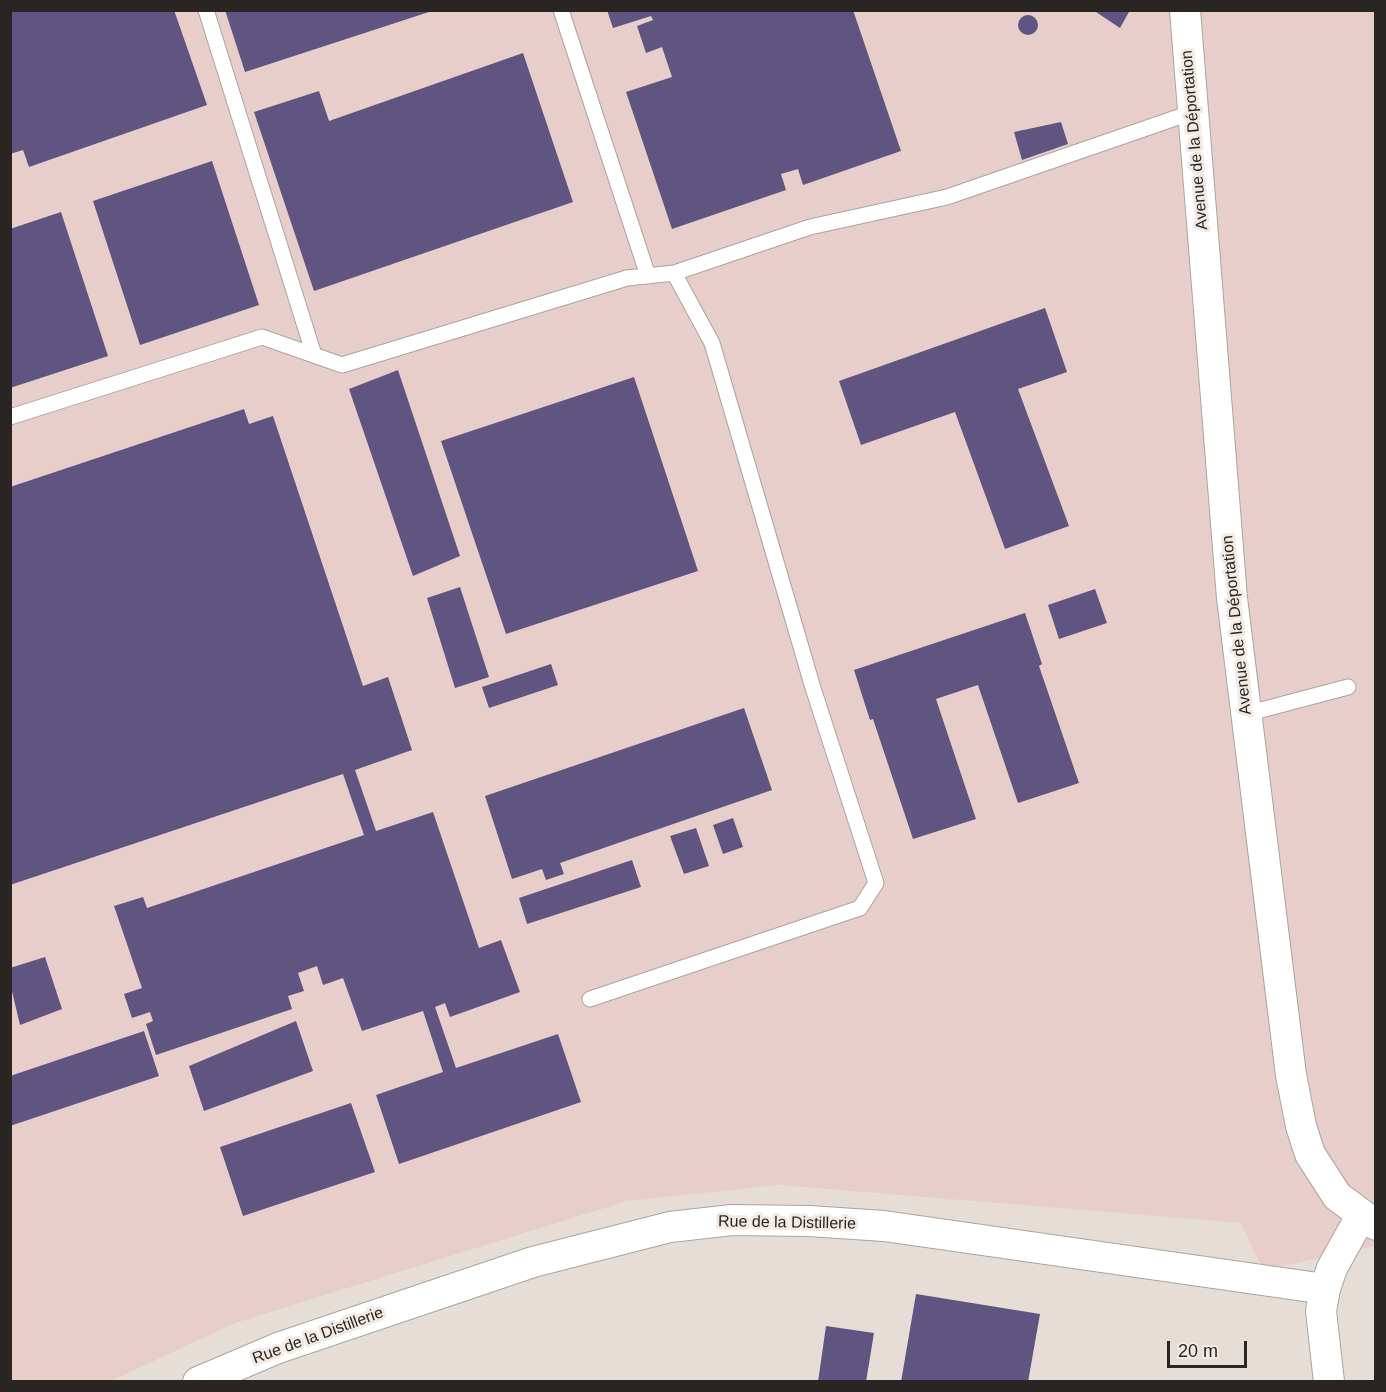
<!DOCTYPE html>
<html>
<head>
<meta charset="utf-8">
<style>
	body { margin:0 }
	#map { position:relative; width:1386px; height:1392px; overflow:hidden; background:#e5ddd6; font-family:Arial,sans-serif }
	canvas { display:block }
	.frame { position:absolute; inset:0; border:12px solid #282522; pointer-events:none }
	.scale { position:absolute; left:1167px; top:1341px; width:80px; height:27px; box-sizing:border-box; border:3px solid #282522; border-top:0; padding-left:8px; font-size:18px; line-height:21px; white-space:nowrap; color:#282522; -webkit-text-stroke:4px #f3eae3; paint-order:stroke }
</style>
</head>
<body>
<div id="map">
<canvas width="1386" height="1392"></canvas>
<div class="frame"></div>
<div class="scale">20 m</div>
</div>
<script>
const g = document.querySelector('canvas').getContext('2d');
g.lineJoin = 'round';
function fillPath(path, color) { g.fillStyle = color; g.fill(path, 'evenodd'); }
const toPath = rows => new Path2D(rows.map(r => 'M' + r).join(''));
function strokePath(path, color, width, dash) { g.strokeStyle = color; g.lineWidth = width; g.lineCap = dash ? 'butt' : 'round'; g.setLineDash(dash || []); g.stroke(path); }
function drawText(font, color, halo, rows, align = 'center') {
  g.font = font + ' Arial,sans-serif'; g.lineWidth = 6; g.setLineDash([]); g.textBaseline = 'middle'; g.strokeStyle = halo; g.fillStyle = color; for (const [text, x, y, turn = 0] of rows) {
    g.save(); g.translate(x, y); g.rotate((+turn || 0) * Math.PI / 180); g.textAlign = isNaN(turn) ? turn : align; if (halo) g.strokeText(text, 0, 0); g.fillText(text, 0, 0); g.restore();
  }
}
fillPath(toPath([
	[10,11,1375,11,1375,1246,1263,1270,1241,1223,779,1185,627,1201,235,1323,111,1381,11,1381]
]), '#e8ceca');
fillPath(toPath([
	[10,10,174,10,207,105,29,167,23,150,10,154],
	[225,10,432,10,432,11,245,72],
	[607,10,853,10,901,151,803,185,798,169,781,174,786,190,672,229,626,92,672,77,662,47,646,53,637,26,653,20,651,16,613,28],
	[1093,10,1130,10,1120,28],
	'1018 25a10 10 0 1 1 20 0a10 10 0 1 1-20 0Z',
	[523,53,573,202,314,291,254,112,319,91,329,121],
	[1061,122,1068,144,1022,160,1014,132],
	[212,161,259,305,140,345,93,201],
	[61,212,108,356,10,388,10,229],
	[1045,308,1067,372,1018,389,1069,526,1005,549,955,412,861,445,839,381],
	[398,370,460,556,413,576,349,389],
	[634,377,698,571,506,634,441,441],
	[244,409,249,424,273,416,363,686,388,677,412,750,355,770,376,831,433,812,479,948,501,940,520,992,450,1017,445,1003,435,1007,456,1068,558,1034,581,1102,399,1164,376,1095,443,1072,423,1011,362,1031,343,978,323,985,317,966,298,973,304,991,288,996,292,1009,156,1055,146,1024,153,1021,150,1012,132,1018,124,994,142,988,114,906,143,897,147,908,364,835,343,774,10,885,10,487],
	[460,587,489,677,455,688,427,598],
	[1095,589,1107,623,1059,639,1048,605],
	[1025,613,1042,664,1039,666,1079,783,1018,803,978,685,936,699,976,819,913,839,873,719,870,720,854,670],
	[551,664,558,685,489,708,482,687],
	[744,708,772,790,560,863,564,874,546,880,542,869,512,879,485,796],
	[733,818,743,847,723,854,713,825],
	[696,828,709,866,684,874,670,836],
	[632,860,641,887,527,924,519,898],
	[45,957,62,1009,20,1025,10,983,10,968],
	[296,1021,313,1071,204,1111,189,1066],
	[144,1031,159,1076,10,1126,10,1076],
	[351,1103,375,1172,243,1216,220,1147],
	[916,1294,1040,1314,1028,1382,901,1382],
	[826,1326,874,1333,866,1382,818,1382]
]), '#605480');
const lane = toPath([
	[206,10,314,355],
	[561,10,648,276],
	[10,417,262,337,342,365,627,278,674,273,810,227,947,197,1193,112],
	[1246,714,1348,687],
	[590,999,860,908,876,883,813,688,712,343,674,273]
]);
const street = toPath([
	[1185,10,1232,598,1291,1075,1301,1126,1310,1154,1337,1196,1376,1225],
	[198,1382,278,1348,533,1262,670,1227,732,1220,809,1221,884,1226,1325,1289],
	[1329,1382,1321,1311,1325,1289,1332,1268,1361,1216]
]);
strokePath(lane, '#aca49d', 17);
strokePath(street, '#aca49d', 32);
strokePath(lane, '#fff', 15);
strokePath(street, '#fff', 30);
drawText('16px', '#282522', '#f3eae3', [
	["Avenue de la Déportation",1195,140,-95],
	["Avenue de la Déportation",1237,625,-96],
	["Rue de la Distillerie",787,1223,1],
	["Rue de la Distillerie",318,1336,-20]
]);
</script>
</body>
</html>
